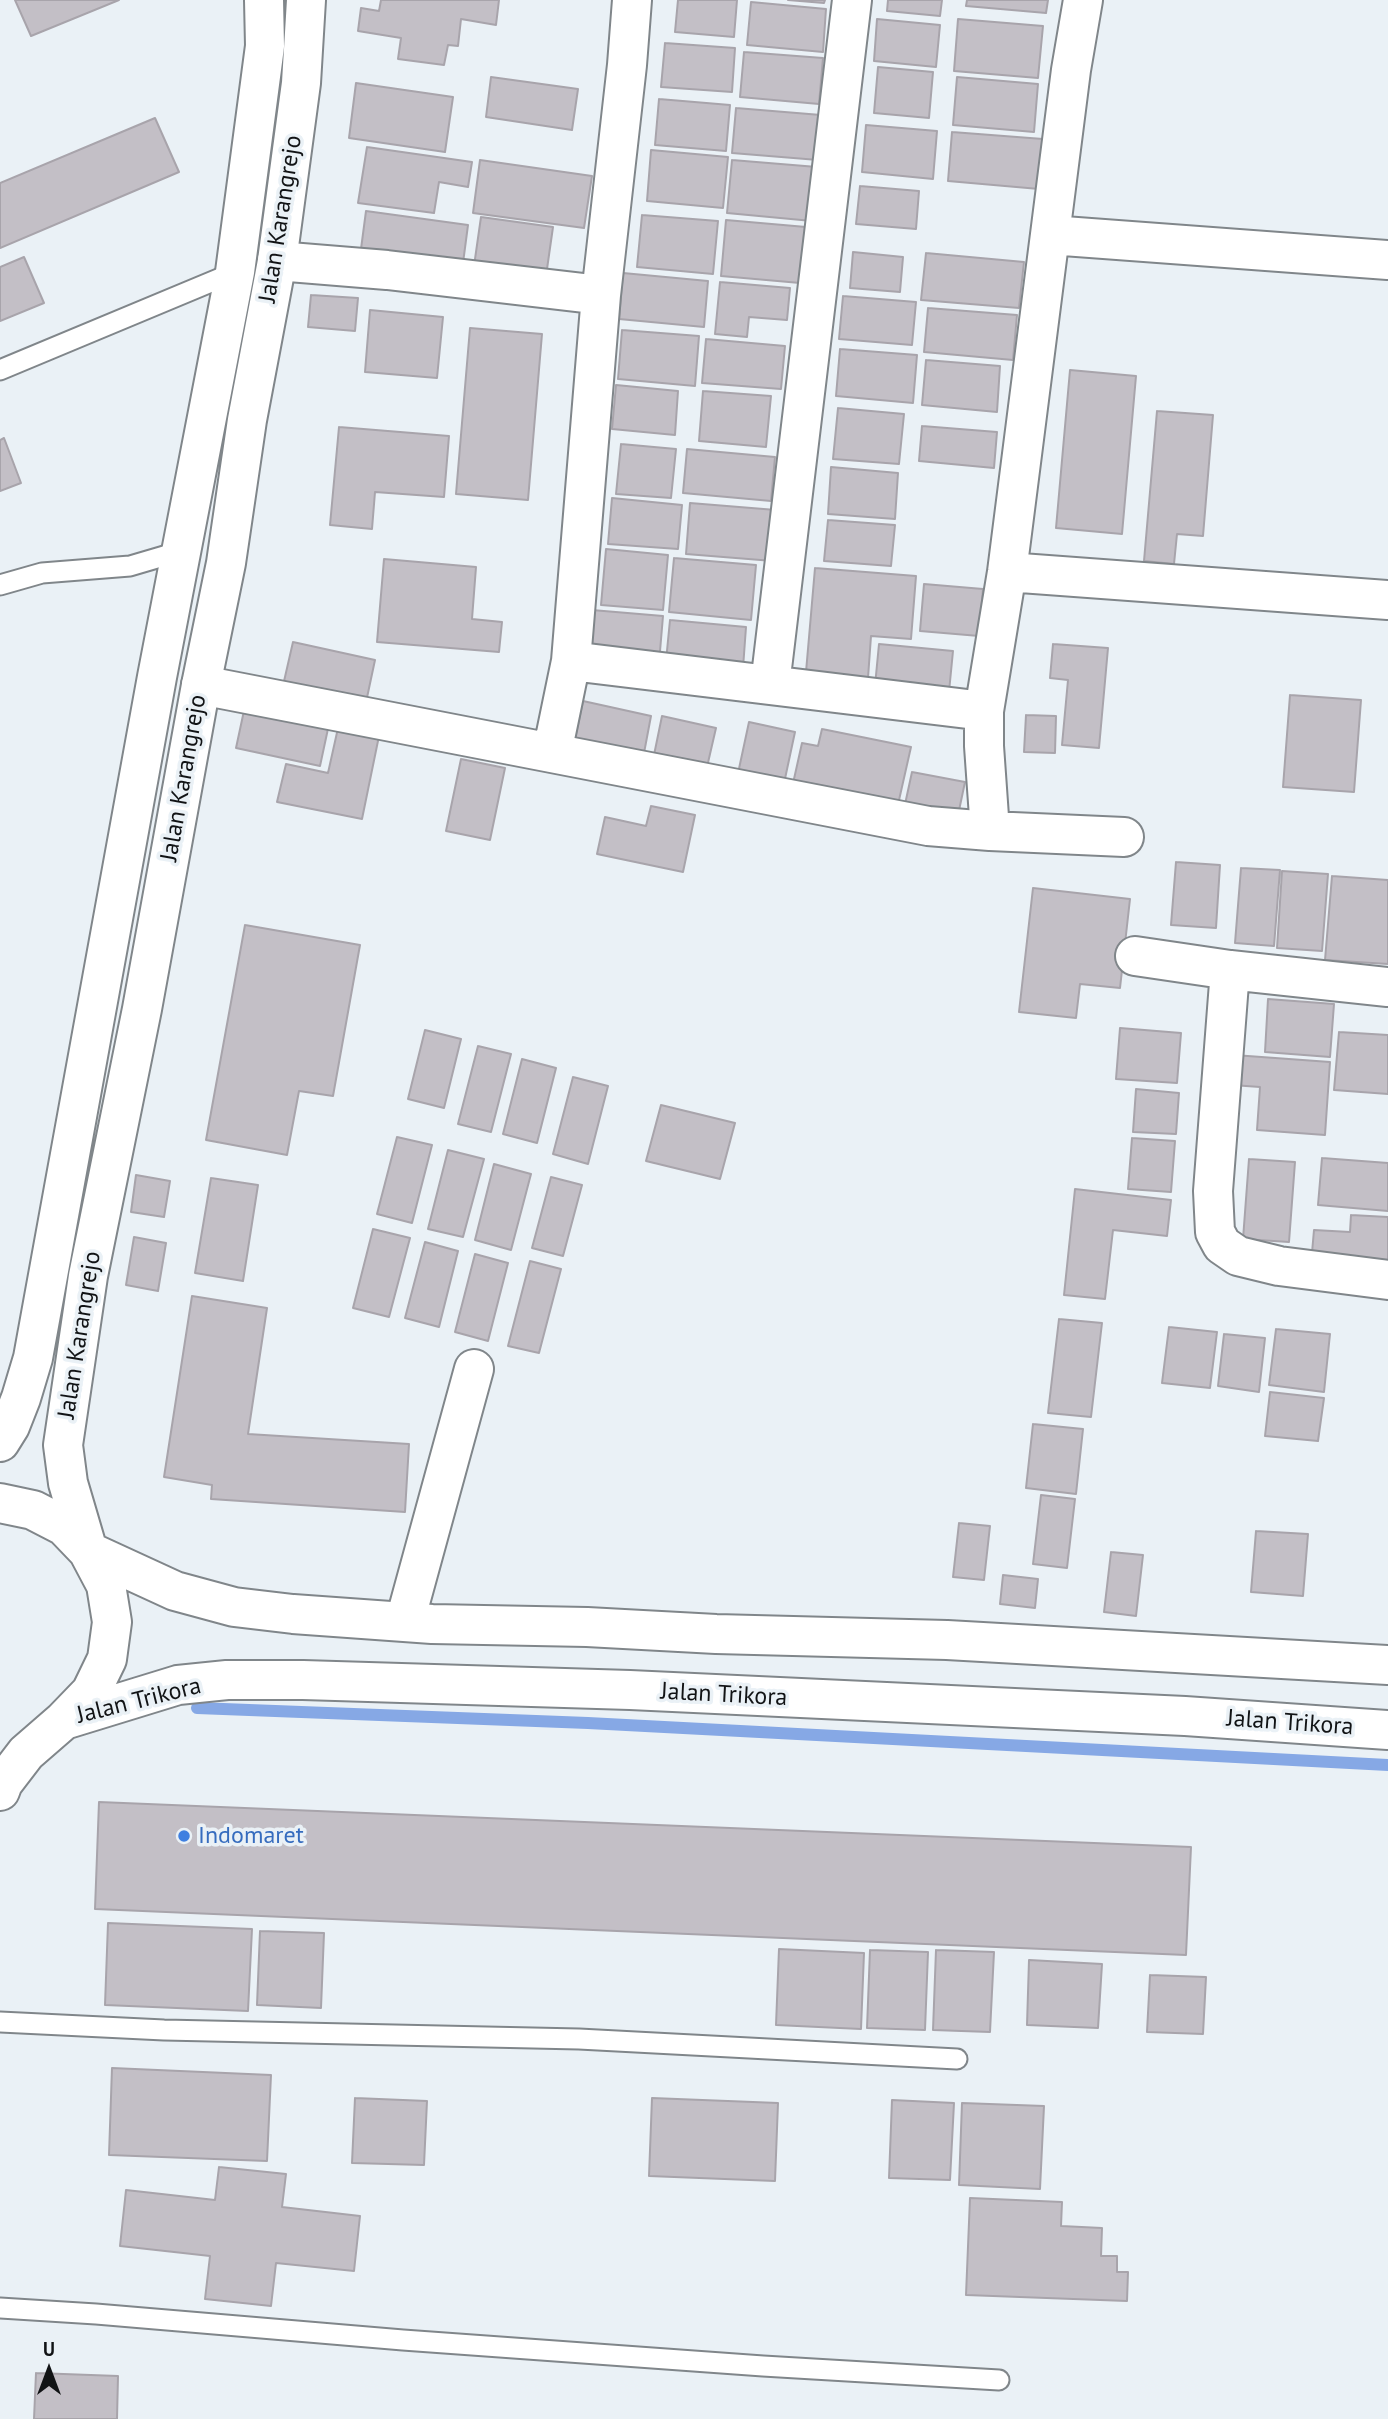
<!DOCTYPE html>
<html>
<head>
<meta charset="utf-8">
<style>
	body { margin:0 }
	#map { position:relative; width:1388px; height:2419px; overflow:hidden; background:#eaf1f6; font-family:"PT Sans",sans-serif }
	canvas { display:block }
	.north { position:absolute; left:14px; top:2335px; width:70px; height:70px; -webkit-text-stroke:5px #eaf1f6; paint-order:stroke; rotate:0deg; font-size:19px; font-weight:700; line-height:28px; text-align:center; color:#111315 }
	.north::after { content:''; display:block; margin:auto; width:24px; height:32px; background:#111315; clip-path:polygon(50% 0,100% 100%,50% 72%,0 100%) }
</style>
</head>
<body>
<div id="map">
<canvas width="1388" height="2419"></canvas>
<div class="north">U</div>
</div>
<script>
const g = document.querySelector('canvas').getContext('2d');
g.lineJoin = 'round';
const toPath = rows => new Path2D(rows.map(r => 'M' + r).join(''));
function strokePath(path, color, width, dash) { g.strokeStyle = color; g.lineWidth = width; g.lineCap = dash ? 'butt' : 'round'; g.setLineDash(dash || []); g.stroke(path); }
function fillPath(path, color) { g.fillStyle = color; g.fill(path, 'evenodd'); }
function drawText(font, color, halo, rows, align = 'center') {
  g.font = font + ' "PT Sans",sans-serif'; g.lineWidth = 7; g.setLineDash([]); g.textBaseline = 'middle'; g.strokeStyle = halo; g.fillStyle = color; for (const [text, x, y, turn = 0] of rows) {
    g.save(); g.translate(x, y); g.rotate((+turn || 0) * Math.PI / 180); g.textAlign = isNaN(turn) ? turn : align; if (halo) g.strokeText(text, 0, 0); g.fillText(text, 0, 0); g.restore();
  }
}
strokePath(toPath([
	[197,1708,588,1723,1388,1765]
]), '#86a8e5', 12);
const building = toPath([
	[15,0,119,0,31,36,15,0],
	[381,0,499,0,496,25,461,19,458,46,448,45,444,65,398,59,401,38,358,31,361,8,379,11,381,0],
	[678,0,737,0,734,37,675,32,678,0],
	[788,0,825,0,824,3,788,0],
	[888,0,942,0,940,16,887,11,888,0],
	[967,0,1048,0,1046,13,966,6,967,0],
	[751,2,826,9,823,52,747,45,751,2],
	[877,19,940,25,936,67,874,61,877,19],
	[958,19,1043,26,1038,78,954,71,958,19],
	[665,43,735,48,732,92,661,87,665,43],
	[744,52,823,58,819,104,740,97,744,52],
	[878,67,933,72,929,118,874,113,878,67],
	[491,77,578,89,572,130,486,117,491,77],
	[957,77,1038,84,1034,132,953,125,957,77],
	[356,83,453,97,445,152,349,138,356,83],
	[659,99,730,105,726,151,655,145,659,99],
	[736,108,821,115,818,160,732,153,736,108],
	[155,118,179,172,0,248,0,183,155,118],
	[866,125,937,131,933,179,862,172,866,125],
	[952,132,1043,139,1039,189,948,181,952,132],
	[367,147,472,162,468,187,439,182,434,213,358,203,367,147],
	[651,150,728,157,723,208,647,201,651,150],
	[480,160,592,176,584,228,473,213,480,160],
	[732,160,817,167,812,221,727,213,732,160],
	[860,186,919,191,916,229,856,224,860,186],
	[366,211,468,225,463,263,361,249,366,211],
	[642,215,718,221,713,274,637,267,642,215],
	[481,217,553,227,546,276,474,266,481,217],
	[726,220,806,227,800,283,721,276,726,220],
	[853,252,903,257,900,292,850,288,853,252],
	[926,253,1024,262,1019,308,921,300,926,253],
	[24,257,44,303,0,321,0,267,24,257],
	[623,273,708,281,704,327,619,319,623,273],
	[720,282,790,288,787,320,749,317,747,337,715,334,720,282],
	[311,295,358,298,355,331,308,327,311,295],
	[843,296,916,302,912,345,839,339,843,296],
	[928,308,1017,315,1013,360,924,352,928,308],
	[370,310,443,317,437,378,365,372,370,310],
	[470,328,542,334,528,500,456,494,470,328],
	[622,330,699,336,695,386,618,379,622,330],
	[706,339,785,346,781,389,702,383,706,339],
	[840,349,917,355,913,403,836,396,840,349],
	[926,360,1000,366,997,412,922,405,926,360],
	[1070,370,1136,376,1122,534,1056,528,1070,370],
	[616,385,678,391,675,435,612,429,616,385],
	[703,391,771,396,766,447,699,441,703,391],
	[838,408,904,414,899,464,833,459,838,408],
	[1157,411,1213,415,1203,536,1177,534,1174,564,1144,561,1157,411],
	[922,426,997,432,994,468,919,461,922,426],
	[339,427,449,436,444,497,375,492,372,529,330,525,339,427],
	[4,438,21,483,0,491,0,440,4,438],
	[621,444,676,449,671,498,616,494,621,444],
	[687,449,775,457,771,501,683,493,687,449],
	[831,467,898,473,895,519,828,514,831,467],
	[612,498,682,505,678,549,608,544,612,498],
	[690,503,776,510,773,561,686,554,690,503],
	[828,520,895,525,891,566,824,561,828,520],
	[606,549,668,555,663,610,601,605,606,549],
	[674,558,756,565,751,620,669,612,674,558],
	[384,559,476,567,472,619,502,622,499,652,377,642,384,559],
	[815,568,916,576,911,639,871,636,868,678,806,672,815,568],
	[924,584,983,589,979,636,920,631,924,584],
	[592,610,663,616,659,663,589,658,592,610],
	[670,620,746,627,743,668,666,661,670,620],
	[293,642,375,660,365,707,282,690,293,642],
	[879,644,953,651,948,702,874,696,879,644],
	[1053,644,1108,648,1099,748,1062,745,1068,680,1050,678,1053,644],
	[1290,695,1361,700,1354,792,1283,787,1290,695],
	[583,701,651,716,644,753,575,739,583,701],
	[245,706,329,724,320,766,236,748,245,706],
	[1026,715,1056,716,1055,753,1024,752,1026,715],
	[662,716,716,728,707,767,654,755,662,716],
	[749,722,795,732,783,788,737,778,749,722],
	[338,728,379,736,362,819,277,802,286,764,328,773,338,728],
	[822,729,911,747,897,809,792,788,802,743,818,746,822,729],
	[461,759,505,768,490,840,446,831,461,759],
	[912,772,965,782,957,820,904,809,912,772],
	[651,806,695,815,683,872,597,854,605,817,646,826,651,806],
	[1176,862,1220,865,1216,928,1171,925,1176,862],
	[1241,868,1280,870,1274,946,1235,943,1241,868],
	[1282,871,1328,874,1322,951,1277,948,1282,871],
	[1332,876,1388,880,1388,964,1325,960,1332,876],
	[1033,888,1130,899,1120,988,1080,984,1076,1018,1019,1012,1033,888],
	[245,925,360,945,333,1096,299,1091,287,1155,206,1140,245,925],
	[1268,999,1334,1004,1330,1057,1265,1052,1268,999],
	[1120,1028,1181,1033,1177,1083,1116,1079,1120,1028],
	[425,1030,461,1039,444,1108,408,1099,425,1030],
	[1339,1032,1388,1035,1388,1094,1334,1090,1339,1032],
	[478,1046,511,1054,491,1132,458,1124,478,1046],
	[1234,1055,1330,1062,1325,1135,1257,1130,1260,1087,1232,1085,1234,1055],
	[522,1059,556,1068,537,1143,503,1134,522,1059],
	[573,1077,608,1086,588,1164,553,1154,573,1077],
	[1136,1089,1179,1093,1176,1134,1133,1132,1136,1089],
	[661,1105,735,1123,720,1179,646,1161,661,1105],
	[397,1137,432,1145,412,1223,377,1214,397,1137],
	[1132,1138,1175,1141,1171,1192,1128,1189,1132,1138],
	[448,1150,484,1159,463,1237,428,1229,448,1150],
	[1322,1158,1388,1163,1388,1211,1318,1205,1322,1158],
	[1249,1159,1295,1162,1289,1242,1243,1239,1249,1159],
	[494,1164,531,1174,511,1250,475,1240,494,1164],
	[136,1175,170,1181,164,1217,131,1212,136,1175],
	[551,1177,582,1185,563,1256,532,1248,551,1177],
	[211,1178,258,1185,243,1281,195,1273,211,1178],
	[1075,1189,1171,1200,1167,1236,1113,1230,1105,1299,1064,1295,1075,1189],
	[1351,1215,1388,1217,1388,1269,1311,1264,1314,1230,1350,1232,1351,1215],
	[373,1229,410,1238,389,1317,353,1308,373,1229],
	[134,1237,166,1243,158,1291,126,1285,134,1237],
	[425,1242,458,1251,439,1327,405,1318,425,1242],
	[475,1254,508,1263,488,1341,455,1332,475,1254],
	[530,1261,561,1269,539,1353,508,1346,530,1261],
	[192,1296,267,1308,248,1434,409,1444,405,1512,211,1499,212,1485,164,1477,192,1296],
	[1059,1319,1102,1323,1091,1417,1048,1413,1059,1319],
	[1169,1327,1217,1332,1210,1388,1162,1383,1169,1327],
	[1276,1329,1330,1334,1324,1392,1269,1385,1276,1329],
	[1224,1334,1265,1338,1259,1392,1218,1386,1224,1334],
	[1270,1392,1324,1398,1318,1441,1265,1436,1270,1392],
	[1033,1424,1083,1429,1076,1494,1026,1488,1033,1424],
	[1041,1495,1075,1499,1067,1568,1033,1564,1041,1495],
	[959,1523,990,1526,984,1580,953,1577,959,1523],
	[1256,1531,1308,1534,1303,1596,1251,1592,1256,1531],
	[1111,1552,1143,1555,1136,1616,1104,1612,1111,1552],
	[1003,1575,1038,1579,1035,1608,1000,1604,1003,1575],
	[99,1802,1191,1847,1186,1955,95,1909,99,1802],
	[108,1923,252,1929,248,2011,105,2005,108,1923],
	[260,1931,324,1933,321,2008,257,2005,260,1931],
	[779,1949,864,1953,861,2029,776,2025,779,1949],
	[870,1950,928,1952,925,2030,867,2028,870,1950],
	[936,1950,994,1952,990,2032,933,2030,936,1950],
	[1029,1960,1102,1964,1098,2028,1027,2025,1029,1960],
	[1150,1975,1206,1977,1203,2034,1147,2032,1150,1975],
	[112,2068,271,2075,267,2161,109,2155,112,2068],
	[355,2098,427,2101,424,2165,352,2163,355,2098],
	[652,2098,778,2103,775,2181,649,2176,652,2098],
	[892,2100,954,2103,950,2180,889,2178,892,2100],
	[962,2103,1044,2106,1040,2189,959,2185,962,2103],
	[219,2167,286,2174,282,2207,360,2216,354,2271,276,2263,271,2306,205,2299,210,2256,120,2246,126,2190,215,2200,219,2167],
	[970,2198,1062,2202,1061,2226,1102,2228,1101,2256,1117,2256,1117,2272,1128,2272,1127,2301,966,2295,970,2198],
	[36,2373,118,2376,117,2419,34,2419,36,2373]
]);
fillPath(building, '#c3bfc6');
strokePath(building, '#a8a4ab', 2);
const service = toPath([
	[0,370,235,272],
	[0,585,42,573,130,566,181,551],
	[0,2022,164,2030,579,2039,957,2059],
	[0,2308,96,2314,403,2340,763,2366,999,2380]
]);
const minor = toPath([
	[1083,0,1071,70,1007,572,984,711,984,746,990,831,1124,837],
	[1050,235,1388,260],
	[277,261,387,270,601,295],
	[1007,572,1388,600],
	[571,661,984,711],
	[201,685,928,826,990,831],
	[770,685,852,0],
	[552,753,571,661,601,295,627,65,632,0],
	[1135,956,1230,970,1388,987],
	[1230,970,1213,1191,1215,1232,1222,1245,1238,1256,1279,1266,1388,1280],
	[405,1621,474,1369]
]);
const primary = toPath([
	[306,0,301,83,277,261,247,420,226,563,201,685,142,1009,88,1276,63,1445,68,1483,88,1551,175,1591,234,1607,293,1614,432,1624,587,1627,716,1634,947,1640,1388,1665],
	[0,1442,10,1426,21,1398,33,1358,157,677,235,272,265,46,264,0],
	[0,1503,33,1510,64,1526,88,1551,106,1585,112,1622,107,1659,91,1692,63,1721],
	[0,1791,3,1783,26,1753,64,1720,178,1685,227,1680,303,1680,630,1690,1185,1716,1388,1730]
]);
strokePath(service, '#80868a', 23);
strokePath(minor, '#80868a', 42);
strokePath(primary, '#80868a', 42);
strokePath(service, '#fff', 19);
strokePath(minor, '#fff', 38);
strokePath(primary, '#fff', 38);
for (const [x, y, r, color] of [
	[184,1836,7,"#3f7fe0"]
]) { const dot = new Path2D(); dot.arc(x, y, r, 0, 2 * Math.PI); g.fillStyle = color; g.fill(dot); strokePath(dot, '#eaf1f6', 2.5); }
drawText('24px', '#111315', '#eaf1f6', [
	["Jalan Karangrejo",281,219,-81],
	["Jalan Karangrejo",184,778,-80],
	["Jalan Karangrejo",80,1335,-81],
	["Jalan Trikora",724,1695,3],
	["Jalan Trikora",139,1701,-14],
	["Jalan Trikora",1290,1723,4]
]);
drawText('24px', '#366cbe', '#eaf1f6', [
	["Indomaret",198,1836]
], 'left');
</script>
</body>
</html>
